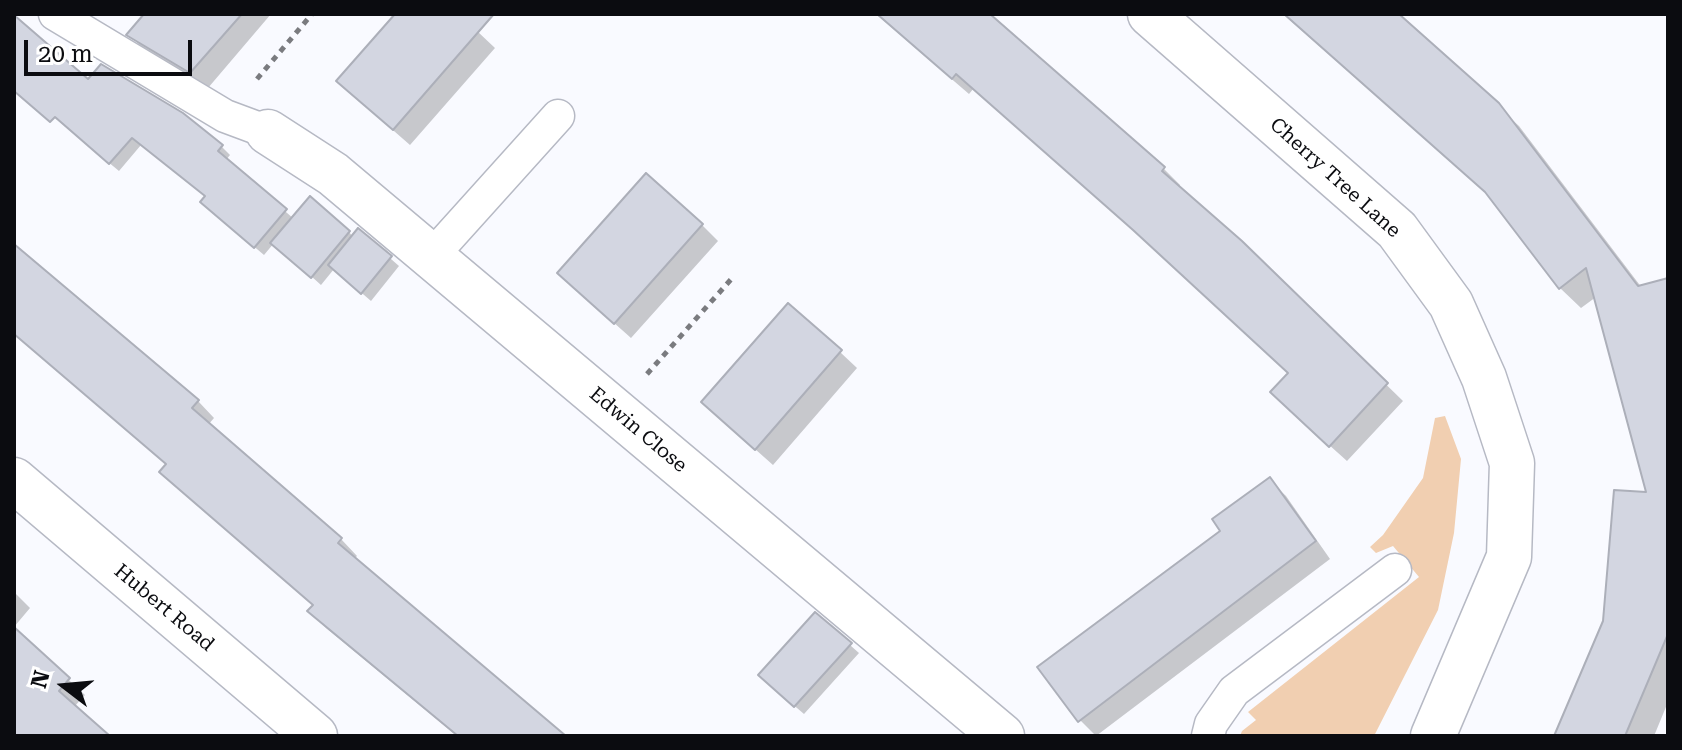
<!DOCTYPE html>
<html>
<head>
<meta charset="utf-8">
<style>
	body { margin:0 }
	#map { position:relative; width:1682px; height:750px; overflow:hidden; background:#f9faff; font-family:"Roboto Serif",serif }
	canvas { display:block }
	.frame { position:absolute; inset:0; border:16px solid #0b0c10; pointer-events:none }
	.north { position:absolute; left:24px; top:646px; width:80px; height:80px; -webkit-text-stroke:6px #fff; paint-order:stroke; rotate:286deg; font-size:22px; font-weight:700; line-height:32px; text-align:center; color:#0b0c10 }
	.north::after { content:''; display:block; margin:auto; width:28px; height:36px; background:#0b0c10; clip-path:polygon(50% 0,100% 100%,50% 72%,0 100%) }
	.scale { position:absolute; left:24px; top:40px; width:168px; height:36px; box-sizing:border-box; border:4px solid #0b0c10; border-top:0; padding-left:10px; font-size:24px; line-height:28px; white-space:nowrap; color:#0b0c10; -webkit-text-stroke:6px #fff; paint-order:stroke }
</style>
</head>
<body>
<div id="map">
<canvas width="1682" height="750"></canvas>
<div class="frame"></div>
<div class="north">N</div>
<div class="scale">20 m</div>
</div>
<script>
const g = document.querySelector('canvas').getContext('2d');
g.lineJoin = 'round';
function fillPath(path, color) { g.fillStyle = color; g.fill(path, 'evenodd'); }
const toPath = rows => new Path2D(rows.map(r => 'M' + r).join(''));
function strokePath(path, color, width, dash) { g.strokeStyle = color; g.lineWidth = width; g.lineCap = dash ? 'butt' : 'round'; g.setLineDash(dash || []); g.stroke(path); }
function drawText(font, color, halo, rows, align = 'center') {
  g.font = font + ' "Roboto Serif",serif'; g.lineWidth = 8; g.setLineDash([]); g.textBaseline = 'middle'; g.strokeStyle = halo; g.fillStyle = color; for (const [text, x, y, turn = 0] of rows) {
    g.save(); g.translate(x, y); g.rotate((+turn || 0) * Math.PI / 180); g.textAlign = isNaN(turn) ? turn : align; if (halo) g.strokeText(text, 0, 0); g.fillText(text, 0, 0); g.restore();
  }
}
fillPath(toPath([
	[1445,416,1461,459,1454,533,1438,610,1374,736,1240,736,1242,731,1256,720,1248,712,1419,577,1393,546,1376,553,1370,547,1383,535,1423,478,1435,418]
]), '#f1cfb1');
fillPath(toPath([
	[147,14,271,14,208,88,145,51,129,34],
	[397,14,459,14,495,48,410,145,355,97],
	[876,14,981,14,1164,169,1180,185,1178,187,1241,243,1403,401,1347,461,1289,409,1290,374,1152,246,974,88,969,94],
	[1283,14,1396,14,1519,126,1642,288,1668,283,1668,702,1654,736,1555,736,1605,622,1648,495,1596,297,1581,308,1560,288,1493,199],
	[88,82,182,115,222,147,230,155,226,160,294,219,349,232,353,237,359,231,399,266,371,301,334,269,321,285,274,243,264,255,211,210,207,197,141,145,119,171,14,84],
	[702,225,718,241,631,338,576,289],
	[14,246,198,401,214,418,208,425,341,539,357,556,354,559,564,736,457,736,326,628,310,611,314,606,161,472,168,465,14,330],
	[840,352,857,368,773,465,720,418],
	[1269,480,1286,496,1330,559,1096,736,1080,720,1223,531],
	[14,592,30,608,14,627],
	[816,615,859,653,804,714,769,684],
	[18,633,85,695,74,707,106,736,14,736,14,637]
]), '#0003');
const building = toPath([
	[144,14,242,14,190,73,126,35,144,14],
	[395,14,494,14,393,130,336,81,395,14],
	[877,14,990,14,1165,167,1162,171,1242,241,1388,383,1329,447,1270,392,1288,373,1133,230,956,74,952,79,877,14],
	[1284,14,1399,14,1499,103,1638,286,1668,278,1668,634,1625,736,1554,736,1603,621,1614,490,1646,492,1586,268,1559,289,1485,192,1284,14],
	[14,15,88,79,101,64,183,113,223,145,218,151,287,209,254,248,200,202,205,196,132,138,109,164,55,117,50,122,14,91,14,15],
	[646,173,703,224,614,324,557,273,646,173],
	[310,196,350,231,311,278,270,243,310,196],
	[358,228,392,256,361,294,328,265,358,228],
	[14,244,199,400,192,408,342,538,338,543,566,736,458,736,307,611,313,605,159,472,166,464,14,334,14,244],
	[788,303,842,350,755,450,701,402,788,303],
	[1270,477,1316,541,1078,722,1037,667,1220,531,1212,519,1270,477],
	[815,612,852,643,794,707,758,675,815,612],
	[14,627,70,678,59,691,110,736,14,736,14,627]
]);
fillPath(building, '#d3d6e1');
strokePath(building, '#acafb9', 2);
const lane = toPath([
	[55,14,225,116,268,132],
	[431,257,558,116],
	[1208,736,1211,724,1234,691,1395,570]
]);
const street = toPath([
	[268,132,333,174,1002,736],
	[14,480,315,736]
]);
const secondary = toPath([
	[1150,14,1397,230,1451,304,1484,378,1512,463,1509,557,1433,736]
]);
strokePath(lane, '#b6b9c4', 35);
strokePath(street, '#b6b9c4', 47);
strokePath(secondary, '#b6b9c4', 47);
strokePath(toPath([
	[257,79,312,14],
	[647,374,734,276]
]), '#7a7b7f', 5, [6, 6]);
strokePath(lane, '#fff', 32);
strokePath(street, '#fff', 44);
strokePath(secondary, '#fff', 44);
drawText('20px', '#0b0c10', '#fff', [
	["Cherry Tree Lane",1335,178,42],
	["Edwin Close",638,430,40],
	["Hubert Road",164,608,40]
]);
</script>
</body>
</html>
